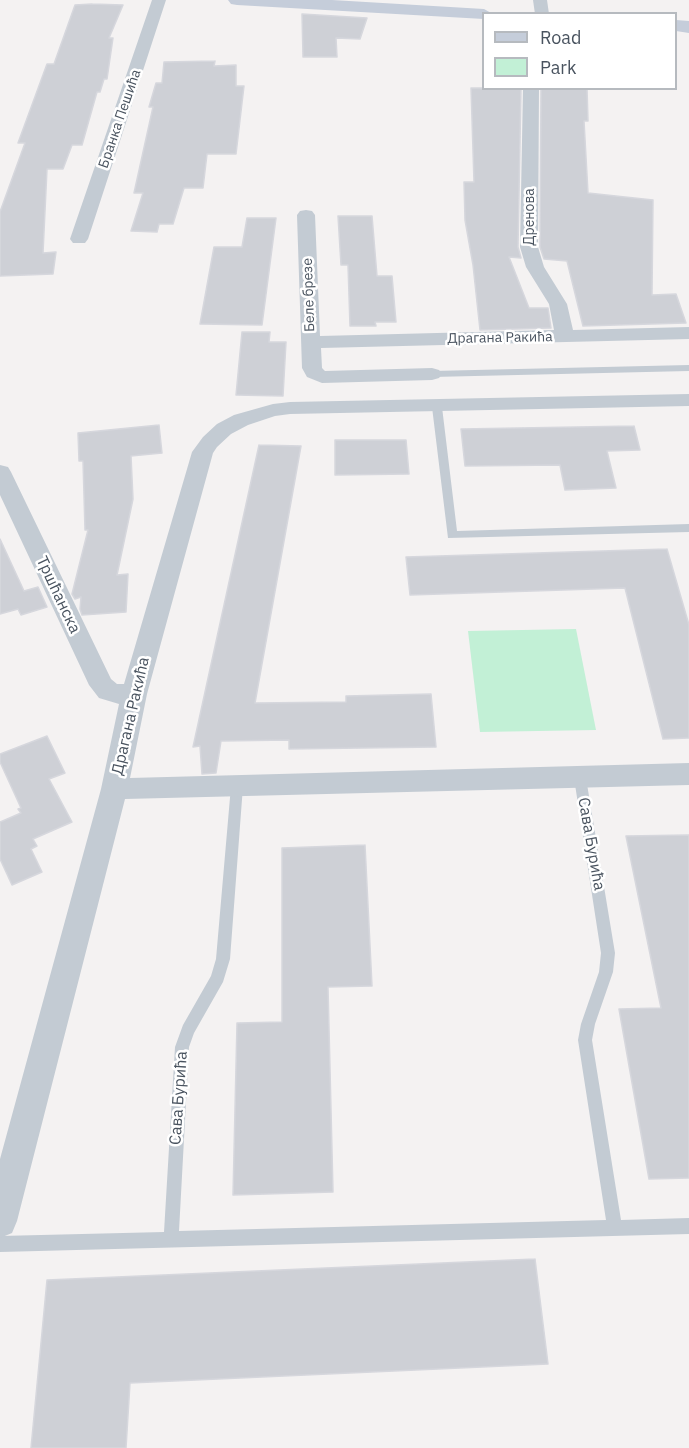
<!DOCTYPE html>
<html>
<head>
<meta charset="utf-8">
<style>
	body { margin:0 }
	#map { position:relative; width:689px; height:1448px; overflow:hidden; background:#f4f2f2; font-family:"IBM Plex Sans",sans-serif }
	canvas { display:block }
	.legend { position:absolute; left:482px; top:12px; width:195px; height:78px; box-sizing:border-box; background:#fff; border:2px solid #b6babf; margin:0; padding:8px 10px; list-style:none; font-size:18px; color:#49535f }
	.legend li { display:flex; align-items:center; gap:12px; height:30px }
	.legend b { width:30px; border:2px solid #b6babf }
</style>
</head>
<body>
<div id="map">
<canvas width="689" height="1448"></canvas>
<ul class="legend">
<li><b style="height:8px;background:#c5cdda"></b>Road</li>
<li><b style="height:16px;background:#c2f0d6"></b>Park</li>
</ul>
</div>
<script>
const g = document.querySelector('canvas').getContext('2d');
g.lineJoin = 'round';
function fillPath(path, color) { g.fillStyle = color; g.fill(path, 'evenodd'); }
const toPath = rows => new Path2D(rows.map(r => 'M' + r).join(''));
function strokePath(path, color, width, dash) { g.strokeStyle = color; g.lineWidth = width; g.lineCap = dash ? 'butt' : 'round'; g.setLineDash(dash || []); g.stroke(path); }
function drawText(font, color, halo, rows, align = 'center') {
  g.font = font + ' "IBM Plex Sans",sans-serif'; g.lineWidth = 5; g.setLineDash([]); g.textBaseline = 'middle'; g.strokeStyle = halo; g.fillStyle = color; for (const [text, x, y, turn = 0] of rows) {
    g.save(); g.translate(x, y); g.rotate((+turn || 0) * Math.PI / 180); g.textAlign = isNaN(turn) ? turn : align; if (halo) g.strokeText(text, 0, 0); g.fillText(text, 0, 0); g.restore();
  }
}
fillPath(toPath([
	[576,629,596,730,480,732,468,631]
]), '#c2f0d6');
const building = toPath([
	[92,4,123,5,109,38,113,38,107,79,104,79,100,92,97,92,82,145,72,145,63,169,47,169,43,253,56,252,53,274,0,276,0,212,25,143,18,143,47,64,54,64,75,5,92,4],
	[302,14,367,18,360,39,336,38,337,57,303,57,302,14],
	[215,61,214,66,236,65,236,86,244,86,236,154,207,154,203,188,184,188,173,224,159,224,157,232,131,231,143,193,134,193,153,107,149,107,156,83,162,83,164,62,215,61],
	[471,88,521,88,518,247,521,258,509,257,529,308,548,308,551,328,480,330,473,265,465,220,464,182,474,182,471,88],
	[541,88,587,88,588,121,584,121,588,193,653,200,652,295,676,294,686,323,583,326,567,261,544,259,540,247,541,88],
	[338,216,372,216,377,276,392,276,396,322,375,322,376,326,350,326,348,265,341,265,338,216],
	[247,218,276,218,262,325,200,324,214,247,242,247,247,218],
	[242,332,270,332,269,342,286,342,283,396,236,395,242,332],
	[159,425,162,453,131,456,133,499,117,575,128,574,126,612,82,615,80,609,81,597,75,599,72,594,88,530,85,530,83,461,79,461,78,433,159,425],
	[634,426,640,450,607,451,616,488,565,490,560,465,465,466,461,429,634,426],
	[335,440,406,440,409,474,335,475,335,440],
	[259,445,301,446,255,703,346,702,346,696,431,694,436,747,289,749,289,740,221,741,216,773,202,774,200,746,193,747,259,445],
	[0,539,24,591,38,587,47,607,21,615,18,609,0,614,0,539],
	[667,549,689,625,689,738,663,739,625,588,410,595,406,557,667,549],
	[47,736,65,773,49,779,72,822,33,839,37,846,31,849,42,872,12,885,0,859,0,822,21,813,18,809,21,808,0,762,0,754,47,736],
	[689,835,689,1178,649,1179,619,1009,661,1008,626,836,689,835],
	[365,845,372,986,328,987,333,1192,233,1195,237,1023,282,1022,282,848,365,845],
	[535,1259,548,1364,130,1383,126,1448,31,1448,47,1280,535,1259]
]);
fillPath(building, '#ced0d6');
strokePath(building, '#d6d7dd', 1.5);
fillPath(toPath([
	[689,365,689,371,432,377,427,374,432,371,689,365],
	[437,404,442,407,457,531,689,524,689,532,448,538,432,407,437,404],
	[580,773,584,774,586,778,615,953,613,972,595,1024,592,1040,621,1220,689,1218,689,1234,0,1252,0,1236,164,1232,175,1047,183,1025,211,976,216,959,231,786,233,782,237,781,241,782,243,786,230,959,223,982,194,1033,189,1047,179,1231,606,1220,578,1040,581,1024,599,972,601,953,574,778,576,774,580,773]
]), '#c3cbd3');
fillPath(toPath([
	[152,0,166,0,88,239,85,243,73,243,70,239,152,0],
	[533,0,547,0,549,14,535,14,533,0],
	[523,88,539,88,538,247,544,267,567,304,573,330,689,327,689,339,321,348,322,368,325,371,432,368,439,370,442,374,439,378,432,380,322,383,307,377,302,368,297,215,300,211,306,210,312,211,315,215,320,336,554,330,549,304,526,267,520,247,523,88],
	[689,394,689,406,290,414,275,416,248,425,231,434,217,447,213,453,147,694,130,778,689,763,689,785,125,799,17,1221,12,1233,0,1238,0,1159,101,789,119,704,99,698,89,685,0,495,0,465,8,467,11,472,111,679,117,684,124,684,192,452,203,437,217,424,234,415,273,404,290,402,689,394]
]), '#c3cbd3');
fillPath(toPath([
	[228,0,332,0,484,9,493,14,484,14,484,19,237,5,231,4,228,0],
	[676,20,689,21,689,33,676,31,676,20]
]), '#c5cdda');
drawText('14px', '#49535f', '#fff', [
	["Бранка Пешића",120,119,-71],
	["Дренова",530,217,-90],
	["Беле брезе",309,295,-92],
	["Драгана Ракића",500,338,-1]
]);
drawText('16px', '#49535f', '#fff', [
	["Тршћанска",58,595,65],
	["Драгана Ракића",131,716,-77],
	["Сава Бурића",591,844,80],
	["Сава Бурића",179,1098,-86]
]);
</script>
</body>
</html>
